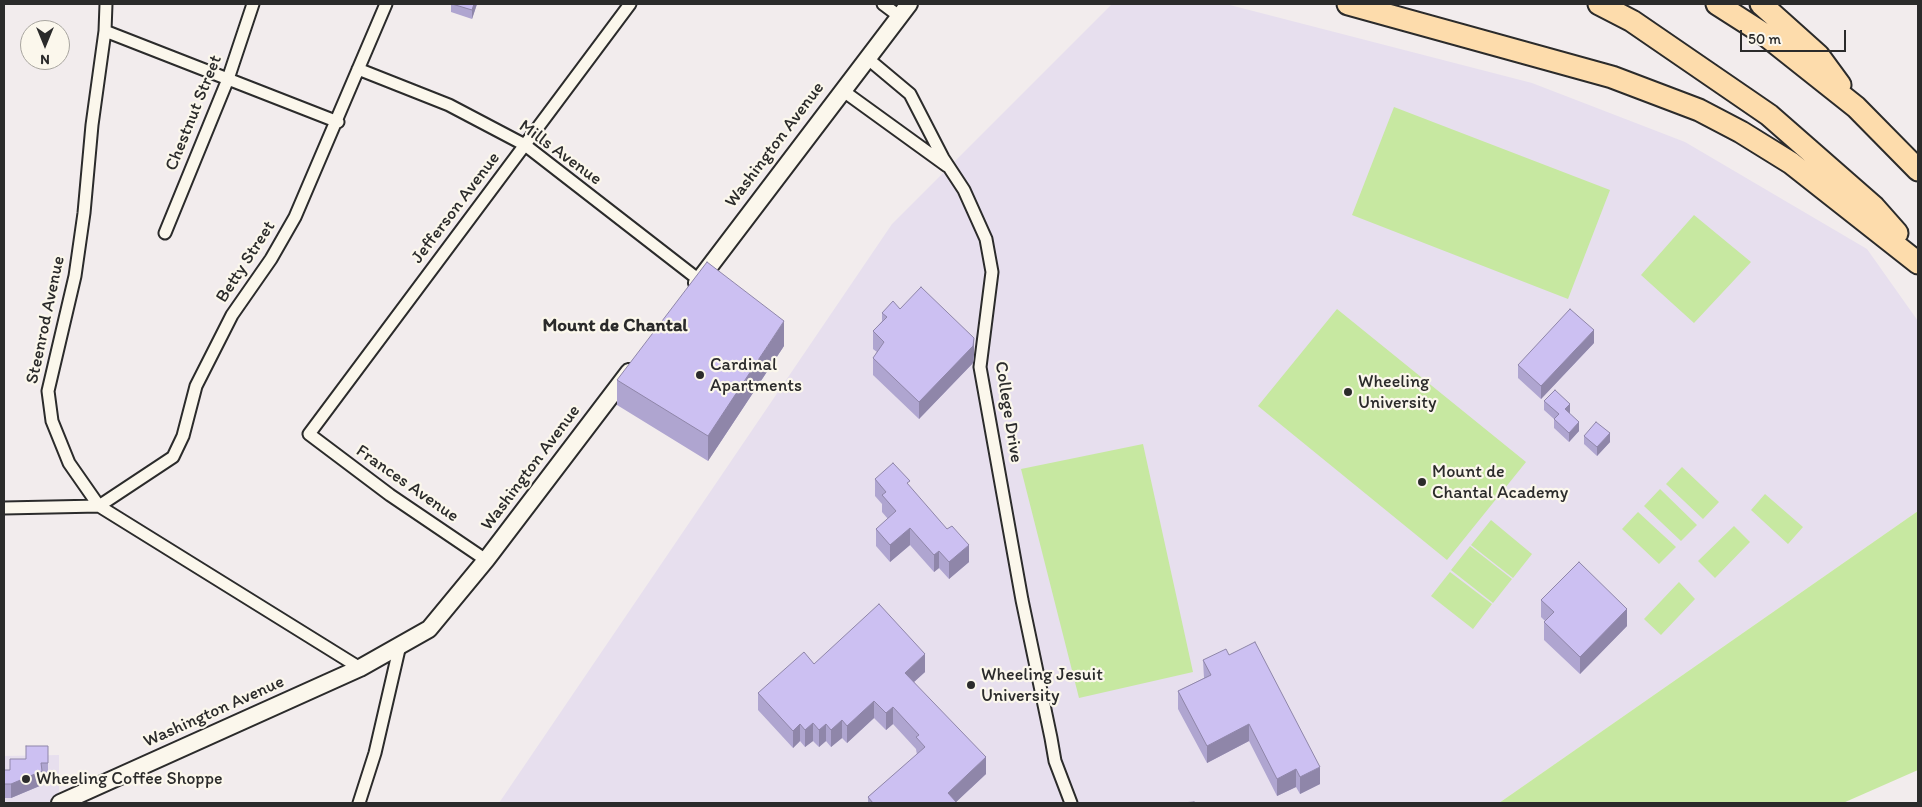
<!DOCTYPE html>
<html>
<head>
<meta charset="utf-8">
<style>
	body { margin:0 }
	#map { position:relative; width:1922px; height:807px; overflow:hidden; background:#f2eced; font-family:Itim,sans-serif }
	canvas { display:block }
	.frame { position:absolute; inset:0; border:5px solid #2b2b2b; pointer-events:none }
	.north { position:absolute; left:20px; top:20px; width:50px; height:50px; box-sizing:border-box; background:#fbf7ec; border:1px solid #a8a59f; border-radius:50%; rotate:180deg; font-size:14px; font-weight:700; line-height:20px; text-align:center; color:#2b2b2b }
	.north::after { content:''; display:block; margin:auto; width:18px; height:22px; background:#2b2b2b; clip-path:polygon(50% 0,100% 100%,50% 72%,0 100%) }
	.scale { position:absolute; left:1740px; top:30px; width:106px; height:22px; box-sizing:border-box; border:2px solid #2b2b2b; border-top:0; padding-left:6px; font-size:15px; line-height:18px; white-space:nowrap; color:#2b2b2b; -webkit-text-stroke:4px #fbf7ec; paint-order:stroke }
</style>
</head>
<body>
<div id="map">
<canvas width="1922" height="807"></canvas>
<div class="frame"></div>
<div class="north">N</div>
<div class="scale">50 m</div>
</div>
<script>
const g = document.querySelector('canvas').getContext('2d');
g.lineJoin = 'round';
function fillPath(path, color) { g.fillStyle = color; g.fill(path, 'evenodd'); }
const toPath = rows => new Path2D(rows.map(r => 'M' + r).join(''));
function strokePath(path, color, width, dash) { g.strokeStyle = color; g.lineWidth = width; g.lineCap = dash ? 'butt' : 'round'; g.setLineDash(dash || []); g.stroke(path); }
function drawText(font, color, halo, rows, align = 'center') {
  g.font = font + ' Itim,sans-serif'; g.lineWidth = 4.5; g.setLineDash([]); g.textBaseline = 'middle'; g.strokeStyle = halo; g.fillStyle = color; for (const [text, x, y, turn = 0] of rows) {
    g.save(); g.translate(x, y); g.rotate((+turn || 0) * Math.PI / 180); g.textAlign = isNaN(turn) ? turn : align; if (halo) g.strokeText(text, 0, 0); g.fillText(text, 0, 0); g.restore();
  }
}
fillPath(toPath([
	[1112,4,1226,4,1532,83,1685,142,1867,249,1918,321,1918,511,1499,803,499,803,892,224],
	[59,755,59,803,4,803,4,756]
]), '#e7dfee');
fillPath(toPath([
	[1394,107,1610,190,1568,299,1352,215],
	[1694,215,1751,262,1694,323,1641,275],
	[1337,309,1526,462,1447,560,1258,406],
	[1143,444,1193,672,1079,698,1021,469],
	[1682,467,1719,502,1703,519,1666,484],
	[1660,489,1697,525,1681,541,1644,506],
	[1765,494,1803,527,1788,544,1751,510],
	[1918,511,1918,770,1843,803,1499,803],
	[1638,512,1676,547,1659,564,1622,529],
	[1491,520,1532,554,1513,578,1471,545],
	[1734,526,1750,542,1715,578,1698,561],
	[1470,546,1512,579,1493,603,1451,570],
	[1450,572,1492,604,1473,629,1431,596],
	[1679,582,1695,599,1661,635,1644,619]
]), '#c7e8a1');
const street = toPath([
	[106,4,105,31,92,125,84,213,75,276,48,391,52,421,69,463,99,506,360,668],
	[883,4,899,16],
	[105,31,338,122],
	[867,58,910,94,943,158,964,190,986,239,992,272,980,367,1022,600,1051,738,1055,761,1071,803],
	[358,69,449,105,525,145,699,280],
	[842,90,947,166],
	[165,233,228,79,253,4],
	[99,506,173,457,183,436,196,386,232,315,271,259,295,217,386,4],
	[4,508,99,506],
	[486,560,390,495,309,434,630,4],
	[359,803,375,753,400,645]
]);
const secondary = toPath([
	[697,283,909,4],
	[60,803,360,668,429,629,486,560,629,372]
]);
const highway = toPath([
	[1348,4,1612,77,1699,110,1741,132,1791,163,1918,263],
	[1599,4,1632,21,1769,115,1874,207,1897,233],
	[1717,4,1764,34,1856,107,1918,170],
	[1761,4,1818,55,1840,85]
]);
strokePath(street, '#2b2b2b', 15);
strokePath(secondary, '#2b2b2b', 20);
strokePath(highway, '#2b2b2b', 25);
strokePath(street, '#fbf7ec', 11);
strokePath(secondary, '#fbf7ec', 16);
strokePath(highway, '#fddcac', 21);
fillPath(toPath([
	[450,4,477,4,472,19,451,12,451,4],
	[900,309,974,355,973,363,919,419,873,375,873,358,877,352,873,349,873,331,882,321,882,313],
	[1594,343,1541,399,1518,378,1518,365],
	[784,346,708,461,617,405,617,380],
	[1544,401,1570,413,1569,413,1579,431,1569,442,1554,428,1554,419,1544,410],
	[1584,436,1610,442,1597,456,1584,444],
	[875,479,910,487,969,562,949,579,939,568,934,572,910,545,890,562,876,546,876,529,888,519,882,512,882,504,875,496],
	[1541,600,1627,626,1580,674,1544,640,1544,622,1545,621,1541,617],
	[1229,655,1320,784,1300,794,1296,787,1277,796,1249,741,1207,763,1178,709,1178,691,1204,678,1203,660],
	[814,664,925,672,914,682,986,774,956,802,957,803,868,803,868,797,917,755,916,749,893,724,886,730,874,718,847,743,842,738,831,747,826,741,819,747,813,741,805,747,800,741,793,748,758,710,758,693],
	[48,746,48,776,42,776,42,785,11,798,4,798,4,770,10,770]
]), '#afa5d0');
fillPath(toPath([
	[474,4,477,4,472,19,472,10],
	[784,321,784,346,708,461,708,436],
	[1594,330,1594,343,1541,399,1541,386],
	[974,338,974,355,973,363,919,419,919,402],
	[1570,404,1570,413,1565,418,1565,409],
	[1579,422,1579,431,1569,442,1569,433],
	[1610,433,1610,442,1597,456,1597,447],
	[910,528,910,545,890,562,890,545],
	[969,545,969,562,949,579,949,562],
	[939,551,939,568,934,572,934,555],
	[1627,609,1627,626,1580,674,1580,657],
	[925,654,925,672,905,690,905,673],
	[874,701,874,718,847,743,847,726],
	[893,707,893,724,886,730,886,713],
	[842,720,842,738,831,747,831,730],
	[813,723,813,741,805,747,805,730],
	[800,724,800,741,793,748,793,731],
	[826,724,826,741,819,747,819,730],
	[1249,724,1249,741,1207,763,1207,746],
	[986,757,986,774,955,803,948,793],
	[1320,767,1320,784,1300,794,1300,777],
	[1296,769,1296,787,1277,796,1277,779],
	[42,771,42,785,11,798,11,784]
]), '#8f86a9');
const building = toPath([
	[452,4,474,4,472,10,452,4],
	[707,262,784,321,708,436,617,380,707,262],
	[921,287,974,338,973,346,919,402,873,358,884,342,873,331,887,317,882,313,893,301,900,309,921,287],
	[1570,309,1594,330,1541,386,1518,365,1570,309],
	[1555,390,1570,404,1565,409,1579,422,1569,433,1554,419,1559,414,1544,401,1555,390],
	[1596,422,1610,433,1597,447,1584,436,1596,422],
	[893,463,910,481,907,483,947,529,952,526,969,545,949,562,939,551,934,555,910,528,890,545,876,529,896,511,882,495,886,492,875,479,893,463],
	[1579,562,1627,609,1580,657,1544,622,1554,612,1541,600,1579,562],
	[879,604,925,654,905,673,986,757,948,793,957,803,873,803,868,797,925,747,916,737,919,735,893,707,886,713,874,701,847,726,842,720,831,730,826,724,819,730,813,723,805,730,800,724,793,731,758,693,804,652,814,664,879,604],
	[1255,642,1320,767,1300,777,1296,769,1277,779,1249,724,1207,746,1178,691,1211,675,1203,660,1226,649,1229,655,1255,642],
	[26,746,48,746,48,763,41,763,42,771,11,784,4,784,4,770,10,770,10,759,26,759,26,746],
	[1194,802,1194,803,1182,803,1194,802]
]);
fillPath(building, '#ccc0f2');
strokePath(building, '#8f86a9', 1);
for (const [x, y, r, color] of [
	[700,375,5,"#2b2b2b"],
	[1348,392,5,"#2b2b2b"],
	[1422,482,5,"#2b2b2b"],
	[971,685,5,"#2b2b2b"],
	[26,779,5,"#2b2b2b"]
]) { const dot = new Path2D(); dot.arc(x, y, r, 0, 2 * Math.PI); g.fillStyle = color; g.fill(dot); strokePath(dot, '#fbf7ec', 2); }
drawText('18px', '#2b2b2b', '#fbf7ec', [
	["Chestnut Street",194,113,-68],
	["Washington Avenue",775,145,-53],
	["Mills Avenue",560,153,36],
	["Jefferson Avenue",456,208,-53],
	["Betty Street",246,262,-57],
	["Steenrod Avenue",46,320,-78],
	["College Drive",1008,412,81],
	["Washington Avenue",531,468,-53],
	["Frances Avenue",407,484,35],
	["Washington Avenue",214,712,-24]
]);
drawText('18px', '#2b2b2b', '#fbf7ec', [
	["Cardinal",710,365],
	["Apartments",710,386],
	["Wheeling",1358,382],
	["University",1358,403],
	["Mount de",1432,472],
	["Chantal Academy",1432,493],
	["Wheeling Jesuit",981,675],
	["University",981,696],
	["Wheeling Coffee Shoppe",36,779]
], 'left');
drawText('bold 19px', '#2b2b2b', '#fbf7ec', [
	["Mount de Chantal",615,326]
]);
</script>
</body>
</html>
